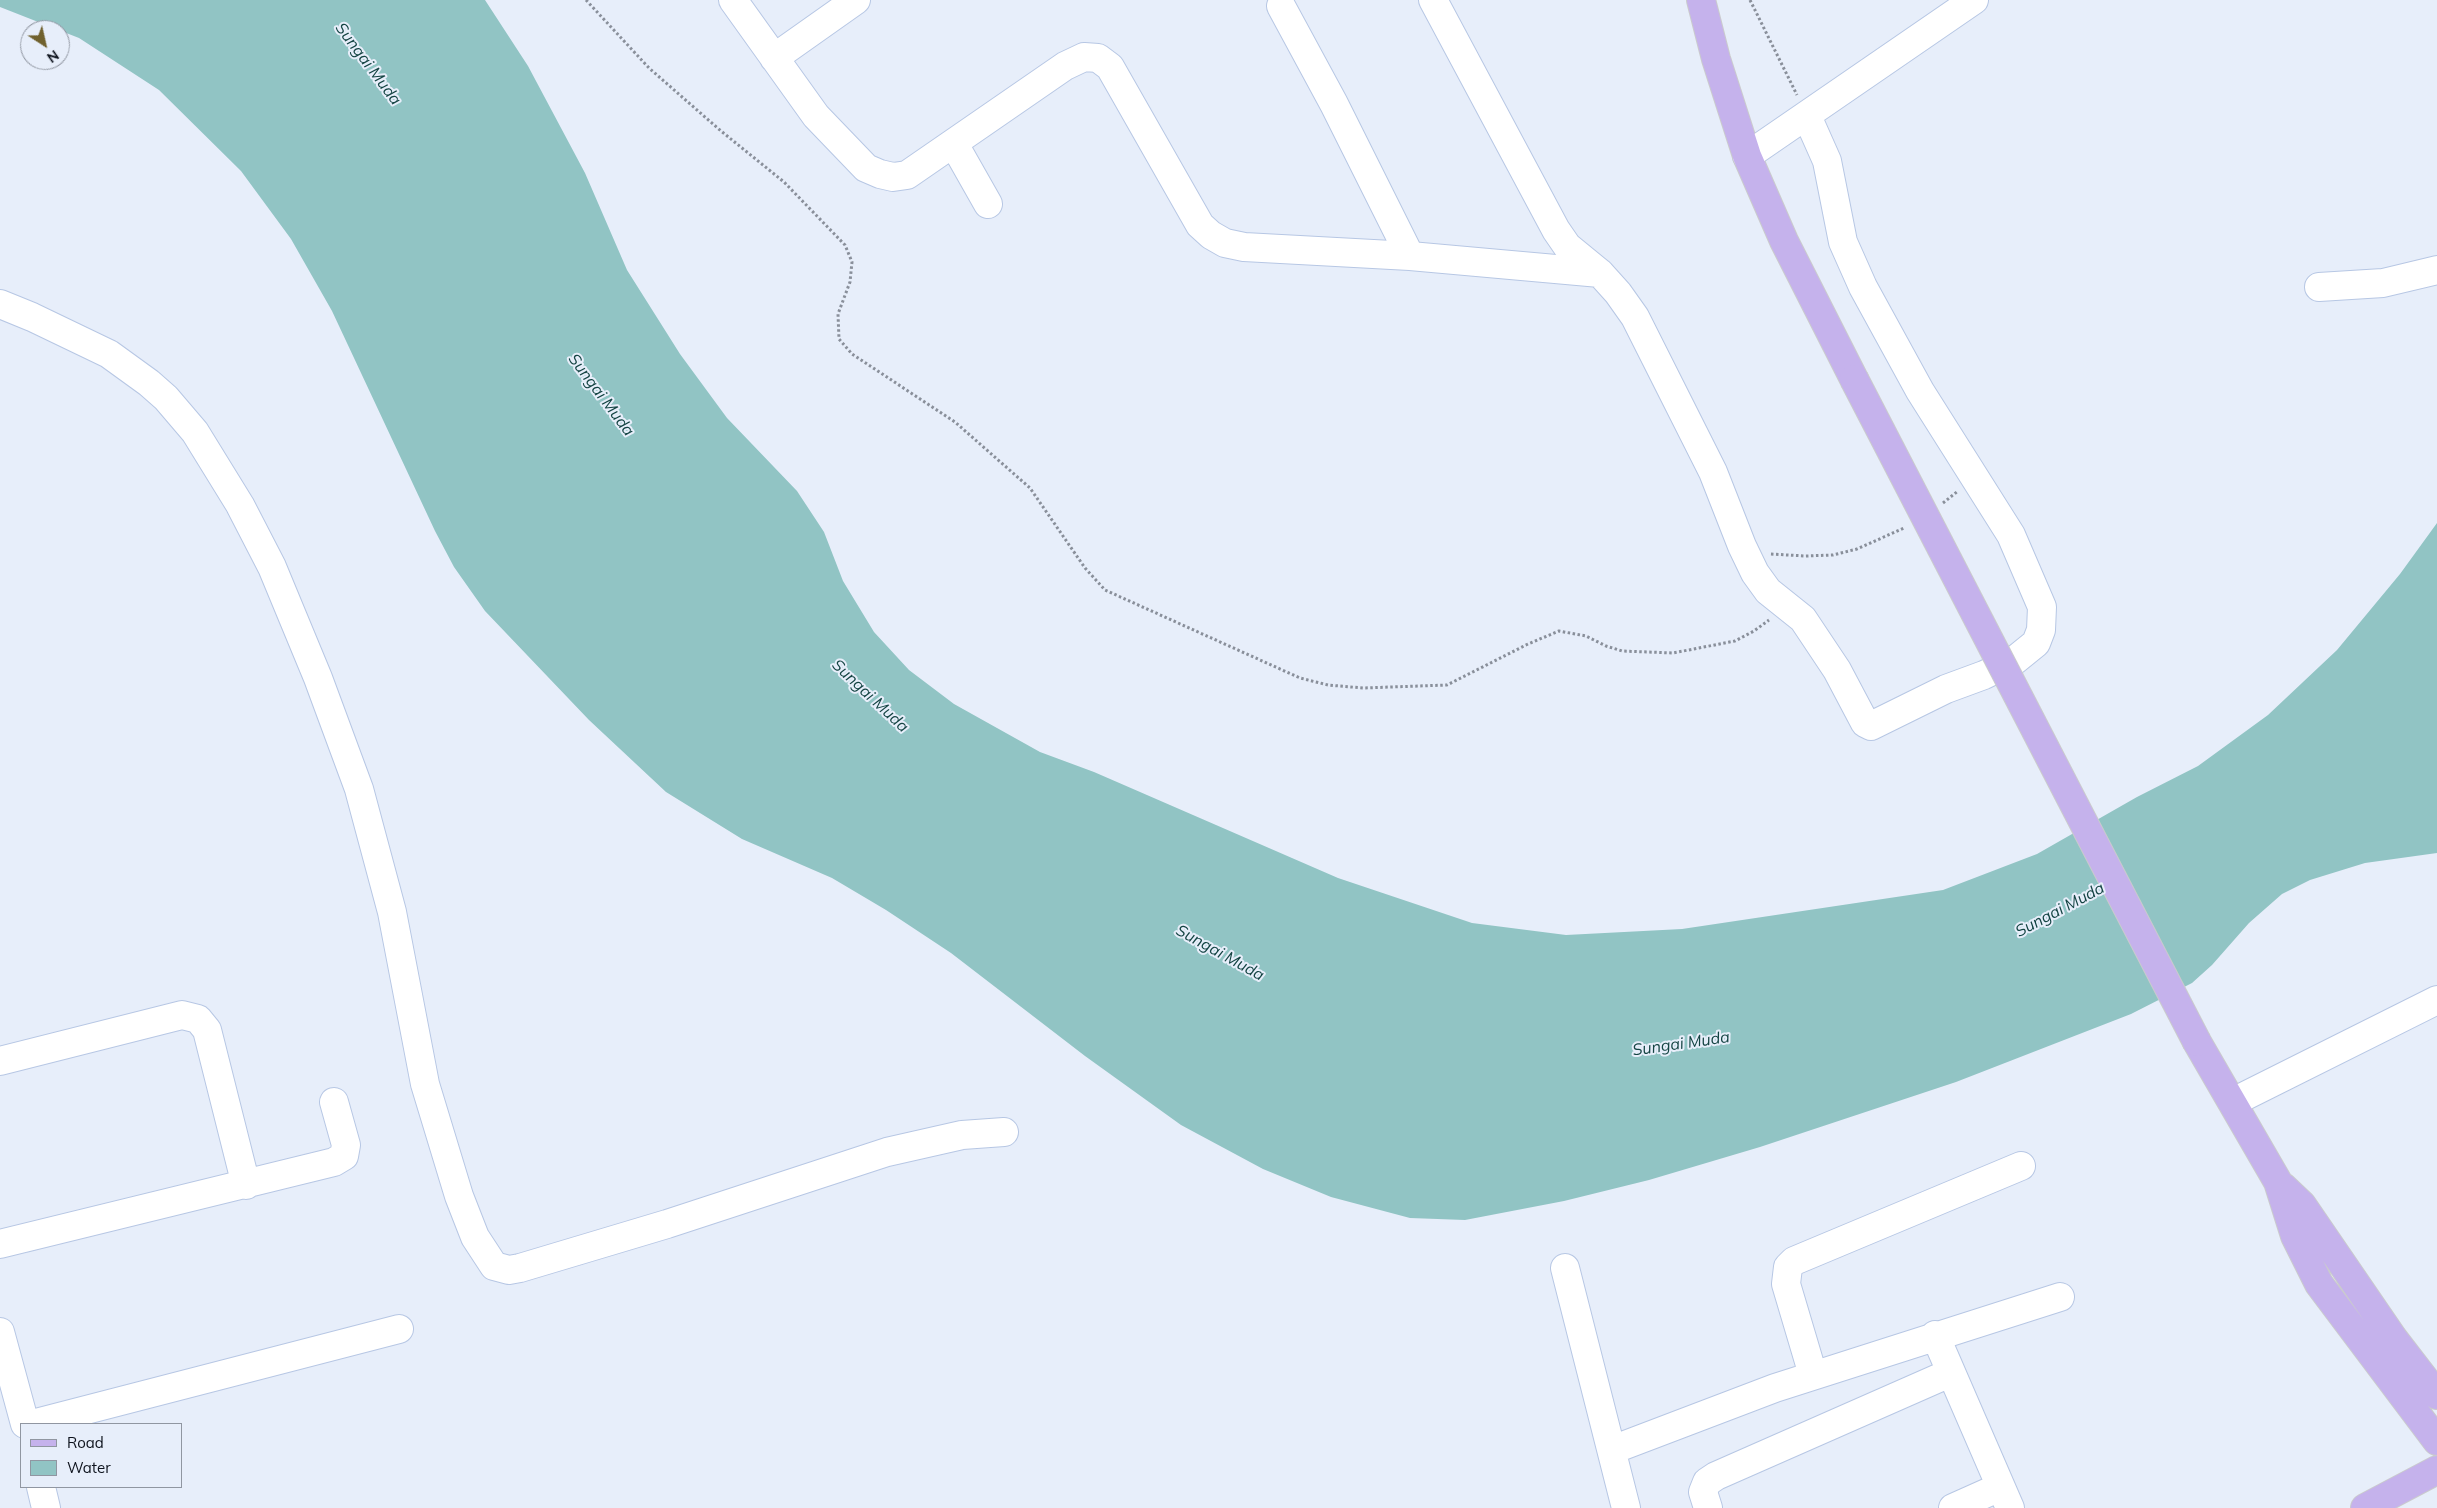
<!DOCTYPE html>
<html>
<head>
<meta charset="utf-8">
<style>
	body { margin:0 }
	#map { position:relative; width:2437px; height:1508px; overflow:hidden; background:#e7eefa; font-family:Mulish,sans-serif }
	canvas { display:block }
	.legend { position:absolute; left:20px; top:1423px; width:162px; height:65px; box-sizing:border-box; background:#e7eefa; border:1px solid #9096a1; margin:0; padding:6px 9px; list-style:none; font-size:15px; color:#0d121c }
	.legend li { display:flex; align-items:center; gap:10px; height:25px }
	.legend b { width:25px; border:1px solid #9096a1 }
	.north { position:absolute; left:20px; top:20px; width:50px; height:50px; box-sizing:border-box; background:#e7eefa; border:1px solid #9096a1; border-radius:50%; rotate:145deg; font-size:14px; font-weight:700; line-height:20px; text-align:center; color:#0d121c }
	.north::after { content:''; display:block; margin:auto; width:18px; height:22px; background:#70612e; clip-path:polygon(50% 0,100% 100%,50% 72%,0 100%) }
</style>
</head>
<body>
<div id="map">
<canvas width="2437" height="1508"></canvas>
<ul class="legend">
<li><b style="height:6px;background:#c5b2ec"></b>Road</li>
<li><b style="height:14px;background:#91c4c4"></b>Water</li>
</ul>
<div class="north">N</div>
</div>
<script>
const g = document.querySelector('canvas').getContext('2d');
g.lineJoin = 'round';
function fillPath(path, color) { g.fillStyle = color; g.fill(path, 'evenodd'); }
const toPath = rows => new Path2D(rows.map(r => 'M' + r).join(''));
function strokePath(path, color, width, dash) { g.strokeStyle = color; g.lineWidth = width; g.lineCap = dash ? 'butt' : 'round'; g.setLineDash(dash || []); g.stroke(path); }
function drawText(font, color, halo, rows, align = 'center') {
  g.font = font + ' Mulish,sans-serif'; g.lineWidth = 4; g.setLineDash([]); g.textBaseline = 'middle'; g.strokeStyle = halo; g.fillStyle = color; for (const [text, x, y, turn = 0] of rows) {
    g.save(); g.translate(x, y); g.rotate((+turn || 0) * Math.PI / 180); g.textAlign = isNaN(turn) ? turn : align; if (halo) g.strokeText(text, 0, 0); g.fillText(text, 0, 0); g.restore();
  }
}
fillPath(toPath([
	[0,0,485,0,528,66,585,173,627,270,680,354,727,418,797,491,824,532,843,581,874,632,909,670,954,704,1040,752,1094,772,1338,878,1472,923,1566,935,1682,929,1943,890,2037,854,2137,797,2198,766,2268,715,2337,650,2400,574,2437,523,2437,853,2365,863,2310,880,2282,894,2249,923,2212,965,2192,983,2131,1014,1956,1082,1760,1147,1649,1180,1564,1201,1465,1220,1410,1218,1331,1197,1263,1169,1181,1125,1085,1056,951,953,886,910,832,878,742,839,666,792,589,720,485,611,454,567,435,531,332,311,291,239,241,171,159,90,79,38,0,7]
]), '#91c4c4');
const minor = toPath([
	[733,0,816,116,866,168,880,174,893,177,907,175,1065,66,1084,57,1098,58,1110,67,1200,225,1211,235,1225,243,1244,247,1410,256,1600,273],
	[1433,0,1556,230,1567,246,1600,273,1618,293,1635,317,1713,472,1742,546,1755,573,1768,591,1803,619,1837,670,1865,723,1871,726,1946,689,1984,675,2015,660,2036,643,2041,630,2042,607,2011,535,1920,391,1863,287,1843,242,1827,161,1807,116],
	[1281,6,1334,104,1410,256],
	[774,58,856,0],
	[954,144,988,204],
	[1747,156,1974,0],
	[2319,287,2383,283,2437,270],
	[0,304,32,317,109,354,149,383,166,398,195,432,240,505,272,567,318,678,359,789,392,912,425,1084,459,1196,475,1237,494,1266,509,1270,520,1268,667,1224,887,1152,962,1135,1004,1132],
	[0,1061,182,1015,198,1019,207,1030,246,1185],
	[2233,1102,2437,1000],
	[0,1244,334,1162,344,1156,346,1145,334,1102],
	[1565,1268,1626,1508],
	[0,1332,25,1424],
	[1935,1335,2010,1508],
	[1813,1375,1786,1284,1788,1267,1794,1261,2021,1166],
	[32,1424,399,1329],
	[1612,1450,1775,1388,2060,1297],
	[41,1487,46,1508],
	[1708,1508,1703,1492,1707,1482,1716,1476,1950,1373],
	[1953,1508,2000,1487]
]);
const major = toPath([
	[1701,0,1716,59,1747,156,1784,241,1854,379],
	[2197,1042,2278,1182,2295,1236,2319,1284,2437,1441],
	[2283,1187,2302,1205,2393,1338,2437,1395],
	[2365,1508,2437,1470]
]);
strokePath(minor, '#b7c7e4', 30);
strokePath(major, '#cacbcd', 30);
strokePath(toPath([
	[586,0,649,68,721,131,784,182,845,245,852,262,850,282,838,314,839,339,852,354,955,422,1030,488,1085,568,1105,590,1300,678,1328,685,1363,688,1447,685,1528,644,1559,631,1586,636,1606,646,1622,651,1673,653,1735,641,1754,631,1769,620],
	[1750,0,1797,95],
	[1943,503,1958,491],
	[1771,554,1805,556,1833,555,1857,549,1904,528]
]), '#898f9a', 3, [2.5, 2.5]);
strokePath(minor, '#fff', 28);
strokePath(major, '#c5b2ec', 28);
const majorBridge = toPath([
	[1854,379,2197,1042]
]);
strokePath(majorBridge, '#cacbcd', 30, []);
strokePath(majorBridge, '#c5b2ec', 28);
drawText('italic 16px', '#144443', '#e7eefa', [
	["Sungai Muda",368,64,53],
	["Sungai Muda",601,395,53],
	["Sungai Muda",870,696,43],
	["Sungai Muda",2060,910,-28],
	["Sungai Muda",1220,953,29],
	["Sungai Muda",1681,1044,-8]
]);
</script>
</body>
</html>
